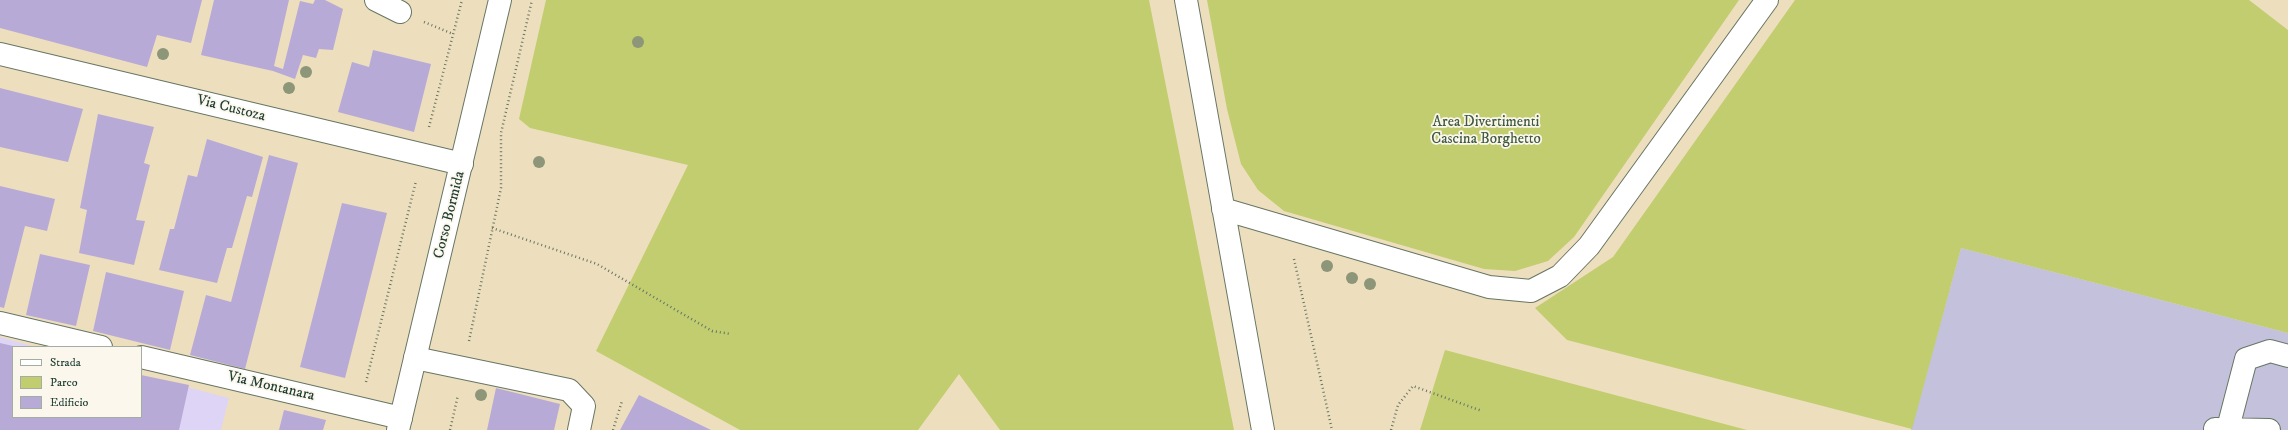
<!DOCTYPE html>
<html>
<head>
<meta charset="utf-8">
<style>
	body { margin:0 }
	#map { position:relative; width:2288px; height:430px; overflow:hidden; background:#eddfbd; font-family:"IM FELL DW Pica",serif }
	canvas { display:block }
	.legend { position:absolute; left:12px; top:346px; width:130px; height:72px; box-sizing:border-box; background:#fbf7ec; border:1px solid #a3ada2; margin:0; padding:5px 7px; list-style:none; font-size:12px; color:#1f3d34 }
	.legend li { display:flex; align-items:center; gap:8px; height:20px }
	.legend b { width:20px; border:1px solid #a3ada2 }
</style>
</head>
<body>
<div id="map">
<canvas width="2288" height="430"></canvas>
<ul class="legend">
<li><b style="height:5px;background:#fff"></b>Strada</li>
<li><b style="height:11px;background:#c1cd6f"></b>Parco</li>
<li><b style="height:11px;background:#b8aad6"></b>Edificio</li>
</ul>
</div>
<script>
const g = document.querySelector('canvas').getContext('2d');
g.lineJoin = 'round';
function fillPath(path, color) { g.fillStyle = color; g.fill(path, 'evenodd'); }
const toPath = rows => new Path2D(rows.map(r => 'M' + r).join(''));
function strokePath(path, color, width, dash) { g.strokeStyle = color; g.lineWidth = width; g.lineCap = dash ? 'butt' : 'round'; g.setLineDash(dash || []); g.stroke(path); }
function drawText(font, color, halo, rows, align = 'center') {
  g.font = font + ' "IM FELL DW Pica",serif'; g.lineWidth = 3.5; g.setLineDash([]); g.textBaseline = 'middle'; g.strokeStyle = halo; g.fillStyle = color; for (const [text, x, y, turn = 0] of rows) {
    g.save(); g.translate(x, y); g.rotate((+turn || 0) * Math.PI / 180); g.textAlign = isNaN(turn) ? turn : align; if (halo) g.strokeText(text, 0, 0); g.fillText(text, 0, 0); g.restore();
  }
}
fillPath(toPath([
	[0,337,36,347,13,347,13,417,141,417,141,375,229,398,221,430,0,430]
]), '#ded5f6');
fillPath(toPath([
	[1961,248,2288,333,2288,430,1911,430]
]), '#c3c1dc');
fillPath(toPath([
	[546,0,1149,0,1234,430,1000,430,959,374,918,430,740,430,596,351,688,165,530,128,519,119],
	[1207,0,1739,0,1574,237,1548,261,1515,271,1484,269,1284,211,1258,190,1241,164,1227,109],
	[1795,0,2249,0,2288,30,2288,333,1961,248,1912,429,1567,340,1535,308,1613,257],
	[1445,350,1747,430,1420,430]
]), '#c1cd6f');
fillPath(toPath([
	[0,0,202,0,191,43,157,35,147,67,0,28],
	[214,0,289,0,274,66,283,69,300,1,313,4,315,0,325,0,343,9,333,50,319,49,316,58,303,55,295,79,273,71,201,55],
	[373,50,431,64,414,132,338,112,352,62,369,67],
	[0,88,83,109,68,162,0,147],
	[98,114,154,127,144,163,150,165,136,220,145,221,134,265,79,253,87,210,80,208],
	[207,139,263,157,252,197,247,196,232,248,227,248,217,283,159,270,170,229,174,229,188,175,197,177],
	[269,155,298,163,245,369,190,355,206,295,231,302],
	[0,186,55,199,47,231,25,226,4,308,0,307],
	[342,203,387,213,345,378,300,367],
	[40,254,90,265,76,326,26,315],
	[106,272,184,291,170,350,93,331],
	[0,343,13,346,13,417,141,417,141,375,189,385,179,430,0,430],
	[496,388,560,404,554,430,487,430],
	[639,395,711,430,620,430],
	[284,410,326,420,323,430,279,430]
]), '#b8aad6');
const minor = toPath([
	[376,0,400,12],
	[1186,0,1263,430],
	[0,54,462,164],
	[1223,209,1489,287,1531,291,1560,276,1589,246,1767,0],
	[0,323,101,347],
	[141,357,401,418],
	[415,358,569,390,584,406,579,430],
	[2228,428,2246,359,2270,351,2288,356],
	[2215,429,2269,430]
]);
const major = toPath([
	[398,430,500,0]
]);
strokePath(minor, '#677664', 24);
strokePath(major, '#677664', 24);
strokePath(toPath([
	[424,22,453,34],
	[429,127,462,0],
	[492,228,597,264,712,331,731,334],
	[1294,259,1332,430],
	[469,341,501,188,501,133,532,0],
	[366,382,416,181],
	[450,430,458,395],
	[613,430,622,401],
	[1391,430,1398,405,1413,386,1482,411]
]), '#677664', 2.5, [1, 3]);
strokePath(minor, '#fff', 22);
strokePath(major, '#fff', 22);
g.fillStyle = '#8d9678';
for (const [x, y] of [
	[638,42],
	[163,54],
	[306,72],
	[289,88],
	[539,162],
	[1327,266],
	[1352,278],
	[1370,284],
	[481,395]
]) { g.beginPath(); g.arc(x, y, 6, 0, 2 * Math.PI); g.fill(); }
drawText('15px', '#1f3d34', '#fbf7ec', [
	["Via Custoza",231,109,14],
	["Corso Bormida",450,215,-76],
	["Via Montanara",271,387,13]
]);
drawText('15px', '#3f5a40', '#fbf7ec', [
	["Area Divertimenti",1486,123],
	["Cascina Borghetto",1486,140]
]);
</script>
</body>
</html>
